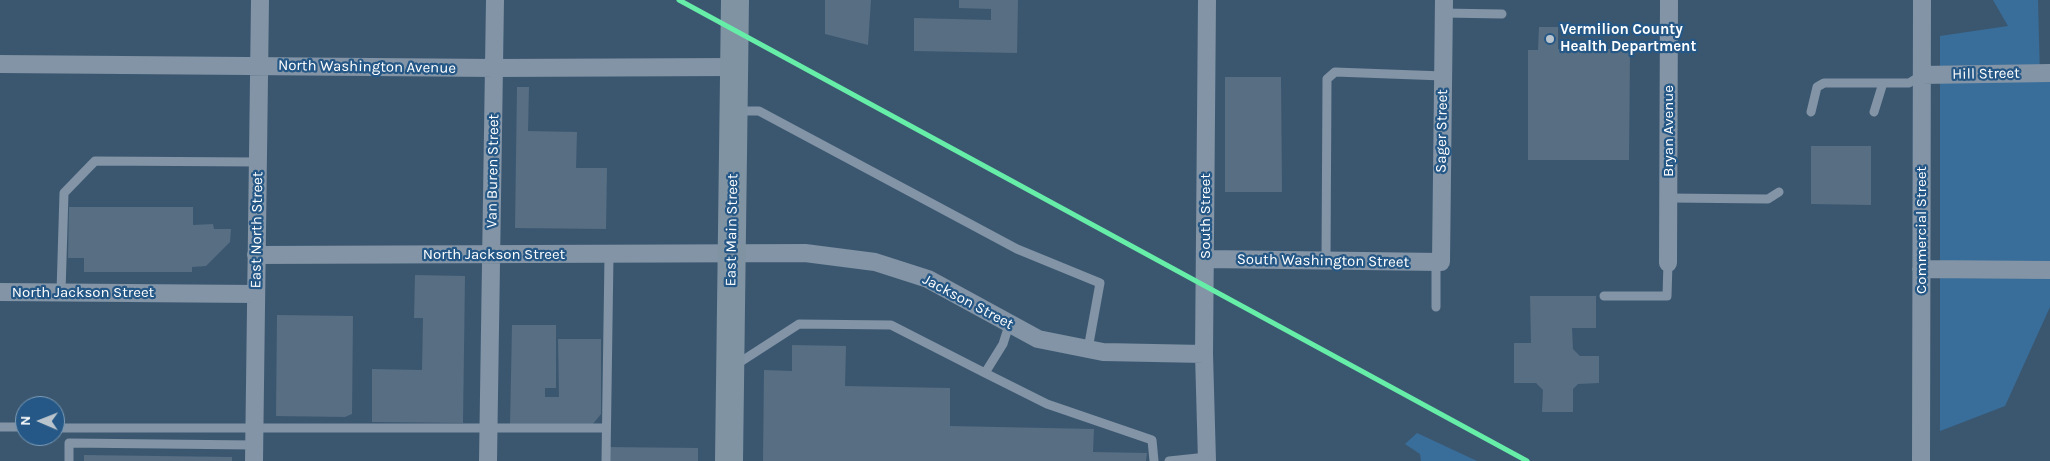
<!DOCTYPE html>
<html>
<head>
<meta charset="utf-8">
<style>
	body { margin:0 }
	#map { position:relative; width:2050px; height:461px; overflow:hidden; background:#3b5770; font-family:Karla,sans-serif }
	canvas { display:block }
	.north { position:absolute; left:15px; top:396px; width:50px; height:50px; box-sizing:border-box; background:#255886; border:1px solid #7c9bb6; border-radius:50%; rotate:271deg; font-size:14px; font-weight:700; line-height:20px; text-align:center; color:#fff }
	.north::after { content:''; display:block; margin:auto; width:18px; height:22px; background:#bac4cd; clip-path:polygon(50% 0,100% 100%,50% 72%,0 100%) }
</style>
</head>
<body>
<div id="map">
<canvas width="2050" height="461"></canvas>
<div class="north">N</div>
</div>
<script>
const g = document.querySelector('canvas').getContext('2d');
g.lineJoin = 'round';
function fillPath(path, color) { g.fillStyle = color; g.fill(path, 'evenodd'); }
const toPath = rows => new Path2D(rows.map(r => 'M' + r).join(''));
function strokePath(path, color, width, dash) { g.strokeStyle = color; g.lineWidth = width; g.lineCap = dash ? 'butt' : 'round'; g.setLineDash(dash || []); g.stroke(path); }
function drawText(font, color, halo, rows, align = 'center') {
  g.font = font + ' Karla,sans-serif'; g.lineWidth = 4.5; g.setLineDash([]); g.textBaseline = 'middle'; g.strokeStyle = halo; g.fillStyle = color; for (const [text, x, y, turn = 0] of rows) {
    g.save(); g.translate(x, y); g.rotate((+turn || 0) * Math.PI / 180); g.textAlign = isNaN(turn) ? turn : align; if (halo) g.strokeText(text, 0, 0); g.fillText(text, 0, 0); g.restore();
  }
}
fillPath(toPath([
	[1993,0,2038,0,2040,78,2050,80,2050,307,2005,406,1940,431,1940,36,2008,26],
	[1417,433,1477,461,1421,461,1420,454,1405,444]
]), '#396e9b');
fillPath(toPath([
	[825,0,871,0,868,45,825,34],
	[959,0,1018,0,1017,53,914,51,914,18,991,20,991,9,959,8],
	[1539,27,1558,27,1558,49,1630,49,1629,160,1528,160,1528,50,1538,50],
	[1225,77,1281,77,1282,192,1225,192],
	[517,87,529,87,528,131,577,132,576,168,607,168,606,229,515,228],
	[1811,146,1871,146,1871,205,1811,204],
	[69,207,193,207,193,225,213,224,214,229,231,229,230,242,206,266,192,267,192,272,84,272,84,258,68,258],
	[415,275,465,276,463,423,372,422,372,369,422,370,423,318,414,318],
	[1530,296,1596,296,1596,328,1572,328,1573,349,1580,356,1599,356,1599,383,1578,384,1573,389,1573,412,1542,412,1543,390,1536,383,1514,383,1514,343,1531,343],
	[277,315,353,316,352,414,345,417,276,416],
	[512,325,556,325,556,388,545,388,545,397,559,397,558,339,601,339,601,414,592,425,510,425],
	[792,345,846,346,845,386,950,388,950,426,1094,429,1093,452,1147,453,1146,461,763,461,764,370,792,371],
	[608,447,698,448,698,461,608,461],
	[84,455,232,457,232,461,84,461]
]), '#586e82');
strokePath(toPath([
	[1443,13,1502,14],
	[736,111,759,111,1017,249,1100,283,1088,349],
	[1811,112,1817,87,1824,83,1883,83],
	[1874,112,1883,83,1909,83,1922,75],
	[1669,198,1768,199,1779,192],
	[1326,261,1327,79,1335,72,1443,76],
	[61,292,64,193,95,161,258,162],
	[1604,296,1667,296,1668,263],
	[1436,307,1436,262],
	[1009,325,1003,344,985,373,1047,404,1152,440,1154,461],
	[734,366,799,324,891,325,985,373],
	[0,427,25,427],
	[55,428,606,428],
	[69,461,69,443,254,445],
	[606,461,609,255],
	[1169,461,1207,457]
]), '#8294a5', 9);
strokePath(toPath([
	[0,64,495,68,734,67],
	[1922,75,2050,73],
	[256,255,805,253,875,262,928,279,1038,339,1103,352,1204,354],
	[1206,259,1441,262,1444,0],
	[1668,263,1669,0],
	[1921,269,2050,270],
	[0,292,256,294],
	[254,461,260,1],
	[488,461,495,0],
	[1207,461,1204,354,1207,0],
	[1921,461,1922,0]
]), '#8294a5', 18);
strokePath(toPath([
	[729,461,735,0]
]), '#8093a3', 28);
strokePath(toPath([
	[679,0,1527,461]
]), '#66eda8', 5);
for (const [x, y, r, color] of [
	[1550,39,5,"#bac4cd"]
]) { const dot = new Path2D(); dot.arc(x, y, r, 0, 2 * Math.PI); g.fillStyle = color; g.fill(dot); strokePath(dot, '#255886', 2); }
drawText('bold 15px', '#fff', '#255886', [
	["Vermilion County",1560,30],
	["Health Department",1560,47]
], 'left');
drawText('15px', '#fff', '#255886', [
	["North Washington Avenue",367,67,1],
	["Hill Street",1986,74,-1],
	["Sager Street",1442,131,-89],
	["Bryan Avenue",1669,131,-90],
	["Van Buren Street",493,171,-89],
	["South Street",1206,216,-90],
	["East North Street",257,230,-89],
	["East Main Street",732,230,-89],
	["Commercial Street",1922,230,-90],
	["North Jackson Street",494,255],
	["South Washington Street",1323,261,1],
	["North Jackson Street",83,293],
	["Jackson Street",968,302,28]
]);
</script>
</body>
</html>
